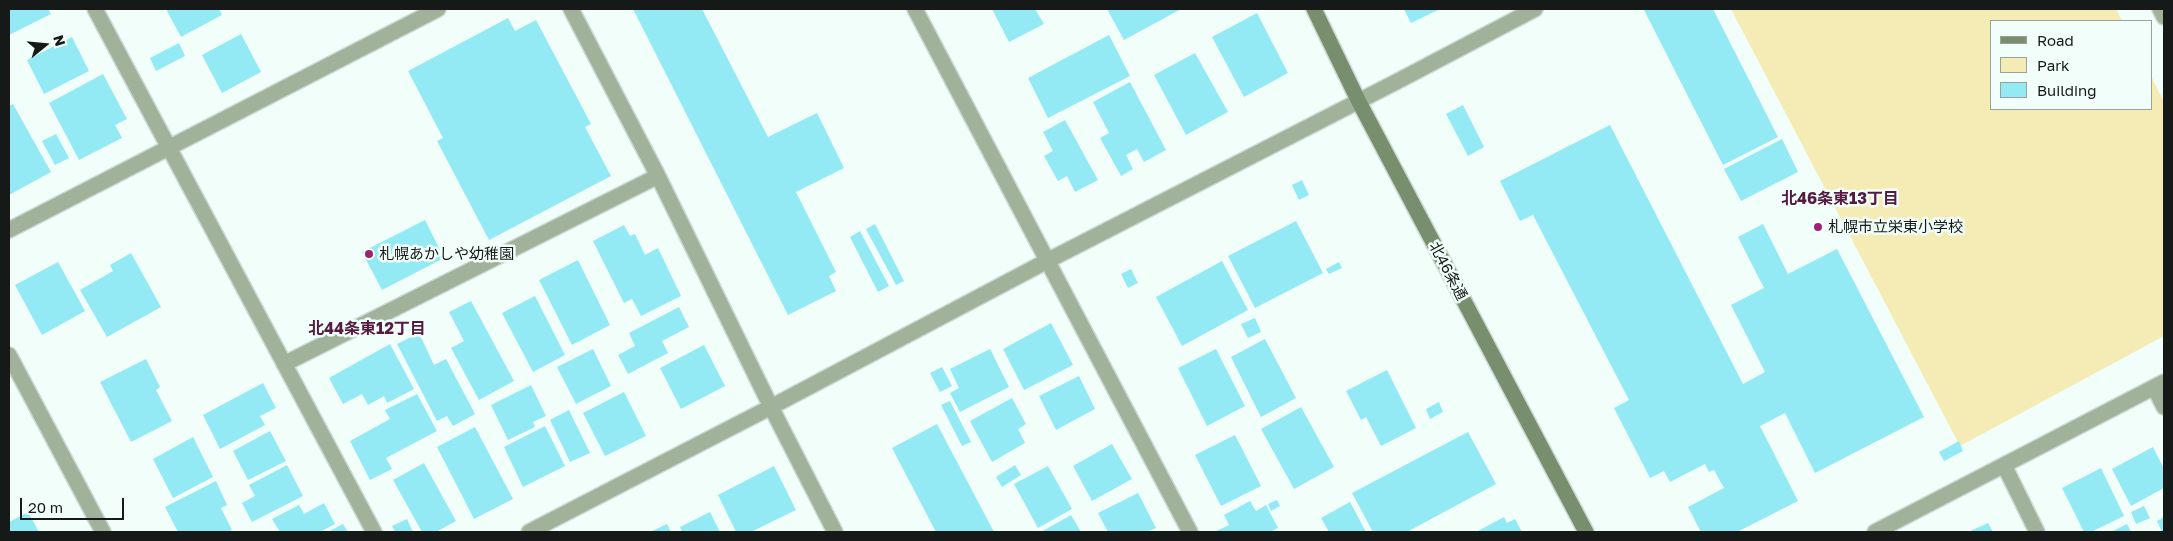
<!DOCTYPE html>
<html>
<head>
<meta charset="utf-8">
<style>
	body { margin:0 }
	#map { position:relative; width:2173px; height:541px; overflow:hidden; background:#f1fef9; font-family:"Golos Text",sans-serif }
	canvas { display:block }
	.frame { position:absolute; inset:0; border:10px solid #151918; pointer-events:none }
	.legend { position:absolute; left:1990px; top:20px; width:162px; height:90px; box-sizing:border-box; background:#f1fef9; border:1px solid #99a29f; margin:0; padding:6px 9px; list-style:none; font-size:15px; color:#151918 }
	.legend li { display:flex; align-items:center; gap:10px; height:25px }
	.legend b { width:25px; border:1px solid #99a29f }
	.north { position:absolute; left:20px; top:20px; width:50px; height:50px; -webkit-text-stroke:4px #f1fef9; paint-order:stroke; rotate:73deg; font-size:14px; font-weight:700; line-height:20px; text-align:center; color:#151918 }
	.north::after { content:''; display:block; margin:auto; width:18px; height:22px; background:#151918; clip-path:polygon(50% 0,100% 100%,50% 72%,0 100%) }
	.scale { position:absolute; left:20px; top:498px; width:104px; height:22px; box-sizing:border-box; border:2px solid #151918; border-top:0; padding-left:6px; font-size:15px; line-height:18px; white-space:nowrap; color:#151918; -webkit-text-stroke:4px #f1fef9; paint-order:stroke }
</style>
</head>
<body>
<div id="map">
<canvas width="2173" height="541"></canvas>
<div class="frame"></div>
<ul class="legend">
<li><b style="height:6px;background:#778f6c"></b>Road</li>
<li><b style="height:14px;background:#f4ecb4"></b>Park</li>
<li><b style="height:14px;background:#93eaf4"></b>Building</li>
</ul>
<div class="north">N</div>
<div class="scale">20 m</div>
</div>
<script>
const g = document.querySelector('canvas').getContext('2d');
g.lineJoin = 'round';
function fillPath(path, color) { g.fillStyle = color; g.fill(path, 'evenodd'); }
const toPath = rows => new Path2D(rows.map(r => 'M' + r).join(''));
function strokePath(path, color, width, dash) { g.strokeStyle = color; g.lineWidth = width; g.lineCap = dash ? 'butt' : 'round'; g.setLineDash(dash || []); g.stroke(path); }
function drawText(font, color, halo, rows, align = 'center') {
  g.font = font + ' "Golos Text","Noto Sans JP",sans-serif'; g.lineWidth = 5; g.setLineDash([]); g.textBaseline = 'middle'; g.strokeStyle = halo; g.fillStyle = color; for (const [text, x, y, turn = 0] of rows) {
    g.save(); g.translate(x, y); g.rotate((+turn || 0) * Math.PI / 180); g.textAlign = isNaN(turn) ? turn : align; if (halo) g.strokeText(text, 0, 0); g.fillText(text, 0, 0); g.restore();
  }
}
fillPath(toPath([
	[1731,9,2116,9,2122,21,1992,21,1992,109,2152,109,2152,78,2164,102,2164,336,1960,446]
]), '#f4ecb4');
fillPath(toPath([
	[9,9,48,9,51,14,9,35],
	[166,9,219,9,222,15,181,37],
	[633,9,702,9,768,137,817,113,844,168,796,192,836,272,829,276,836,291,788,315],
	[992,9,1035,9,1044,24,1009,42],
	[1107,9,1181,9,1124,40],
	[1404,9,1440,9,1411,23],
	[1647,9,1713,9,1778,137,1723,165,1644,10],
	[1257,13,1288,73,1244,97,1212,37],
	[508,18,515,31,536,20,591,124,585,127,611,176,489,240,437,141,443,138,408,71],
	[241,34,261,72,222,93,202,55],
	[1109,35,1130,76,1048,118,1028,78],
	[72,37,89,71,44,94,27,60],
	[179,43,185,56,156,71,150,58],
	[1195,53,1228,112,1186,135,1154,75],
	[103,74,127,119,115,125,122,138,79,160,49,103],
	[1130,82,1166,150,1144,162,1137,149,1126,155,1133,169,1121,176,1100,138,1109,133,1093,102],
	[13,104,51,172,9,195,9,106],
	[1463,105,1484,147,1468,156,1446,114],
	[1065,120,1098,180,1075,192,1067,176,1058,181,1044,156,1053,151,1043,132],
	[1610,125,1743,384,1765,372,1731,305,1764,288,1738,237,1763,224,1788,274,1837,249,1924,417,1815,473,1785,413,1760,426,1798,501,1737,532,1701,532,1688,507,1724,488,1714,470,1709,472,1705,464,1670,482,1664,471,1650,478,1614,408,1629,400,1533,215,1520,221,1500,181],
	[56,134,69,158,55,165,42,141],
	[1782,139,1798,172,1741,201,1724,169],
	[1302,180,1309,195,1299,200,1292,185],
	[425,220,444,258,382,290,362,252],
	[1296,221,1323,273,1255,308,1228,256],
	[875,224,904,281,896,285,866,229],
	[624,225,630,236,635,234,645,255,658,248,681,296,641,316,632,299,624,303,593,241],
	[860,231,889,286,878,292,850,237],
	[131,253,161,307,107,337,80,290,113,271,110,265],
	[578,260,610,325,572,345,539,280],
	[1222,261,1248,310,1182,346,1156,297],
	[58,262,85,311,42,335,15,285],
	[1339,262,1342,268,1329,274,1326,269],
	[1131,269,1138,283,1128,288,1121,274],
	[535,296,565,355,533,372,502,313],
	[471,301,514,381,479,400,451,348,464,341,449,312],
	[679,307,689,327,662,341,668,353,628,374,618,355,635,346,629,333],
	[1255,318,1261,332,1248,338,1241,324],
	[1051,323,1073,365,1024,390,1003,349],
	[419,333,434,365,446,359,475,414,453,426,447,416,437,421,397,344],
	[1265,339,1296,398,1261,417,1231,357],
	[390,344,414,389,387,403,384,396,368,405,362,394,343,404,329,378],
	[704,345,725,386,681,409,660,368],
	[593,349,611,386,576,404,557,367],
	[990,349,1009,387,960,412,950,393,959,388,950,369],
	[1216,349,1245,406,1207,426,1178,368],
	[146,359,160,387,156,390,172,421,131,442,100,382],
	[942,367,952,386,940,392,930,373],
	[1387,370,1416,428,1381,446,1366,417,1361,420,1346,391],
	[1079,376,1095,409,1056,430,1039,396],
	[263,383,276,408,260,416,265,425,220,449,203,415],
	[531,385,546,416,533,422,535,427,508,440,491,405],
	[624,392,646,436,605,456,583,413],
	[417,394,437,431,386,458,392,469,370,480,350,441,390,419,385,410],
	[1012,398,1026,424,1018,429,1025,443,992,462,970,421],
	[950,401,971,442,962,446,941,405],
	[1439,402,1443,412,1430,419,1426,409],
	[1301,407,1334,467,1294,489,1261,429],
	[569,410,590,453,570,462,550,420],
	[937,424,994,532,936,532,892,448],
	[545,426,565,466,523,487,504,447],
	[475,427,513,499,474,519,437,447],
	[270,431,286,461,248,480,233,451],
	[1468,432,1496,484,1407,532,1373,532,1352,493],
	[1235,435,1261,486,1221,506,1195,455],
	[193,437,213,477,173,498,153,459],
	[1959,441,1963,451,1944,461,1939,452],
	[1112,444,1132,479,1092,501,1073,466],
	[2153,447,2164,469,2164,488,2131,506,2112,469],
	[424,463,456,521,436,532,422,532,393,480],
	[287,465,303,496,252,522,242,503,255,496,249,485],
	[1015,465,1021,475,1002,487,996,477],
	[774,466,796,510,751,532,736,532,718,495],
	[1048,466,1072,509,1038,528,1014,484],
	[2101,468,2124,516,2091,532,2084,532,2062,488],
	[216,481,227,505,221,508,232,530,227,532,178,532,165,507],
	[1138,493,1156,528,1147,532,1108,532,1098,513],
	[1277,500,1280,506,1271,511,1268,504],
	[1250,501,1256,511,1266,505,1278,528,1270,532,1214,532,1229,525,1224,515],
	[1350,502,1366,532,1329,532,1321,518],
	[324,503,335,524,320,532,280,532,272,519,299,505,304,514],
	[2144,506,2150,518,2136,524,2131,512],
	[28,512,39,532,9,532,9,522],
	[710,512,720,532,682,532,680,527],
	[1071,515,1081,532,1041,532],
	[1504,517,1507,523,1515,519,1522,532,1476,532],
	[2164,517,2164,532,2162,532,2157,521],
	[407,519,413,532,395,532,392,526],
	[1988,523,1993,532,1968,532],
	[343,524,348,532,328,532],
	[667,524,671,532,650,532],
	[2127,524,2131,532,2111,532]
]), '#93eaf4');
const street = toPath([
	[95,9,374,532],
	[571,9,658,176,771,407,835,532],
	[915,9,1190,532],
	[2160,9,2164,17],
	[9,230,438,9],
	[9,355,103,532],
	[284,364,658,176],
	[2154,387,2164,407],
	[2004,465,2037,532],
	[529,532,771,407,1047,261,1396,82,1535,9],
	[1875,532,2164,382]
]);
const secondary = toPath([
	[1314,9,1359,102,1586,532]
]);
strokePath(street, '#ced9d5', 18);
strokePath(secondary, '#ced9d5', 18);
strokePath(street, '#a1b29a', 15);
strokePath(secondary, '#778f6c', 15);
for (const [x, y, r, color] of [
	[1818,227,5,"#9f2175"],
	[369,254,5,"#9f2175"]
]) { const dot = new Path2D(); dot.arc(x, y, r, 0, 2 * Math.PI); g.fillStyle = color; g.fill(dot); strokePath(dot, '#f1fef9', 2); }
drawText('15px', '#151918', '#f1fef9', [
	["札幌市立栄東小学校",1828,227],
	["札幌あかしや幼稚園",379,254]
], 'left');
drawText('15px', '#151918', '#f1fef9', [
	["北46条通",1448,271,62]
]);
drawText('bold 16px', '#561b40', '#f1fef9', [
	["北46条東13丁目",1840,199],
	["北44条東12丁目",367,329]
]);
</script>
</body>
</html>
